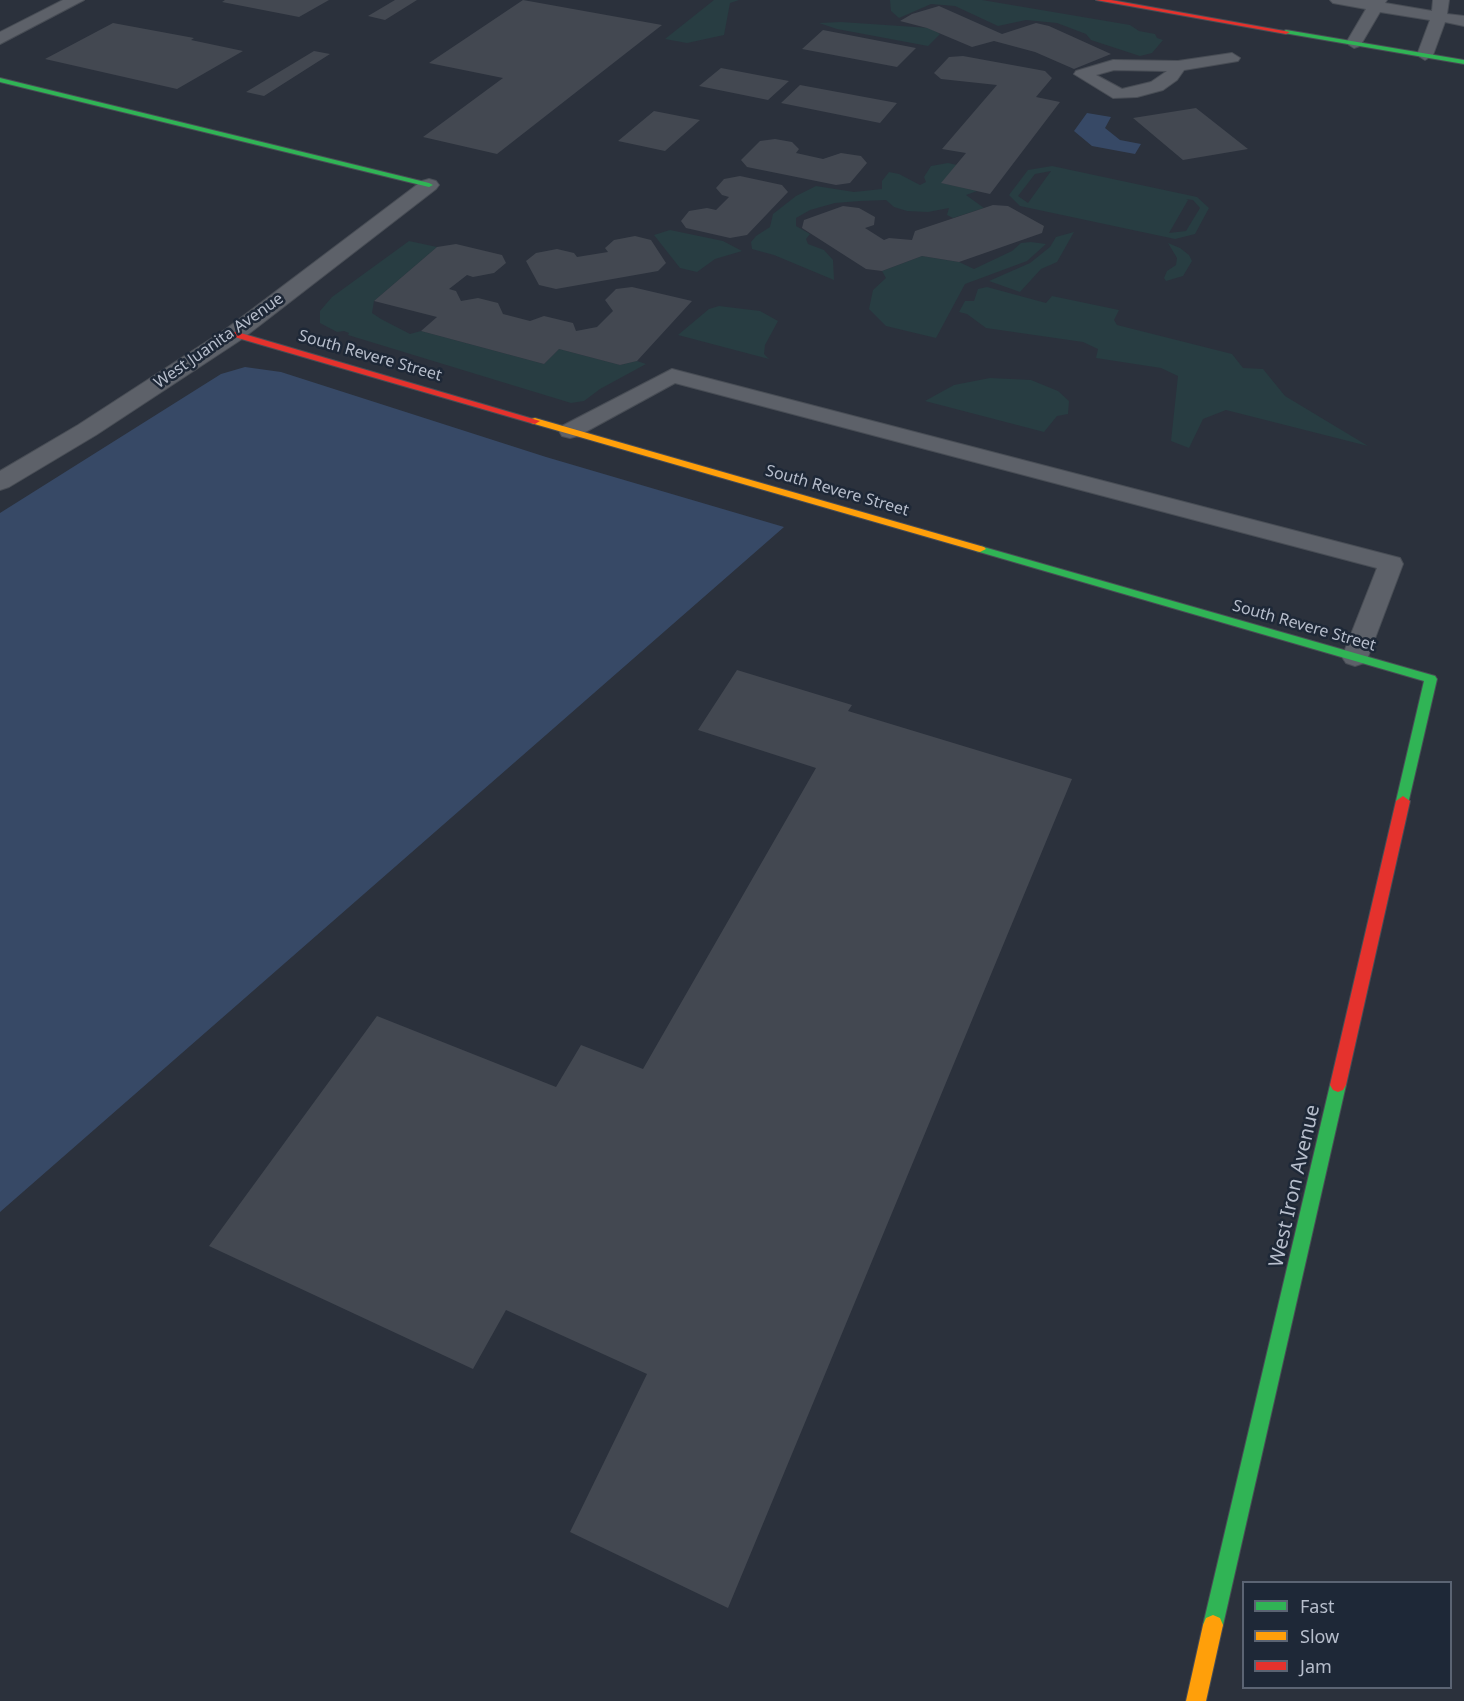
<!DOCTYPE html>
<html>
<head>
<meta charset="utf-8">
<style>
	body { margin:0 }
	#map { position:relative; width:1464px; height:1701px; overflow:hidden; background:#2b313c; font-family:"Noto Sans",sans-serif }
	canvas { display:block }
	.legend { position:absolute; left:1242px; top:1581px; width:210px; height:108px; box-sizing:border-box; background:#1e2837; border:2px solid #5b6473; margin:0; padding:8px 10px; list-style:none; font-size:18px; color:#b7becc }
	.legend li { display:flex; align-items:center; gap:12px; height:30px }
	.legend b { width:30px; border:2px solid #5b6473 }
</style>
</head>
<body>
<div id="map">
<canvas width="1464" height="1701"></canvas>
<ul class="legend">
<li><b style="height:8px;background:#30b455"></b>Fast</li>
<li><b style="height:8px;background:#ff9f0a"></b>Slow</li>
<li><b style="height:8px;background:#e5322d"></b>Jam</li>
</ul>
</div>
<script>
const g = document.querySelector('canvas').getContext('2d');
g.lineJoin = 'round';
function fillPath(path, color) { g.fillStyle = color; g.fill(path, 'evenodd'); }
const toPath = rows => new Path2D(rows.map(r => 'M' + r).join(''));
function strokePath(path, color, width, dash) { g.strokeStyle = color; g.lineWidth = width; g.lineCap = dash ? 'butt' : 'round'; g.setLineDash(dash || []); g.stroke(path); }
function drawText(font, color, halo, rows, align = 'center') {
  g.font = font + ' "Noto Sans",sans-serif'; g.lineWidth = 5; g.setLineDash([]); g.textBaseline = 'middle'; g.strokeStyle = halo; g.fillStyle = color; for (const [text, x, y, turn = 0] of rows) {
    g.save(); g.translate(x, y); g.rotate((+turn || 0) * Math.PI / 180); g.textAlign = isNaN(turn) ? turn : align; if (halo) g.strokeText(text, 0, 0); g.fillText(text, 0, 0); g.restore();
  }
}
fillPath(toPath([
	[714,0,788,0,739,0,730,3,724,35,687,43,665,39],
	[890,0,982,0,1130,25,1139,31,1155,34,1157,38,1163,40,1152,53,1140,56,1091,40,1086,34,1057,23,1026,20,998,26,955,6,931,4,899,18,891,11],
	[841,22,930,28,940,34,928,46,837,29,819,23],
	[948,163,957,165,942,183,977,191,966,195,984,208,953,218,947,215,949,208,928,212,907,211,894,207,886,200,860,201,835,203,810,210,796,218,796,226,810,234,806,239,808,244,824,250,833,260,834,280,774,255,752,249,751,242,756,236,770,227,773,214,796,196,816,186,854,192,882,189,882,181,889,172,899,174,920,185,926,182,924,177,931,166],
	[1052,166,1197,197,1209,208,1195,234,1175,239,1020,206,1009,195,1028,170],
	[1051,171,1028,203,1018,196,1035,174],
	[1186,199,1193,200,1200,208,1186,231,1169,233,1188,200],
	[670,230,723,241,742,251,715,259,697,272,680,268,654,235],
	[1074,232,1057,262,1041,269,1020,292,989,281,1030,263,1050,247,1056,237],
	[409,241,437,247,374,301,372,313,381,319,410,334,421,331,544,364,559,349,620,365,637,361,646,364,600,389,584,401,571,403,348,335,349,333,344,331,337,332,320,323,320,311,332,297],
	[1031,242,1046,244,1027,261,965,284,936,338,886,326,869,309,873,290,886,278,882,271,922,256,959,262,974,269,1012,251,1021,243],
	[1168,243,1180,248,1189,255,1192,261,1183,276,1166,281,1164,278,1167,271,1176,265,1177,258],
	[987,287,1046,303,1052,296,1119,310,1114,320,1117,325,1232,354,1243,368,1263,369,1285,396,1368,446,1226,410,1203,419,1189,448,1171,441,1178,376,1161,368,1096,358,1098,349,1083,342,986,328,967,314,959,312,965,301,974,301,978,289],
	[719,306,760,311,778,321,765,345,764,354,769,359,678,335,709,309],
	[990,378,1031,380,1058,391,1069,401,1068,414,1057,416,1044,432,925,401,954,385]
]), '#283d42');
fillPath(toPath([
	[1087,113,1111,117,1105,128,1120,140,1141,144,1135,154,1092,146,1074,131],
	[245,367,281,372,546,457,784,527,0,1212,0,513,221,374]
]), '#374966');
fillPath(toPath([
	[225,0,329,0,299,17,222,2],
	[395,0,417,0,385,20,368,16],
	[523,0,662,25,497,154,423,137,503,78,429,63],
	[939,6,1002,34,1036,23,1049,26,1111,54,1074,69,1035,52,994,41,972,47,927,28,900,21,912,14],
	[113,23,194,38,191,40,243,51,177,89,45,59],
	[823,30,916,48,897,67,802,49],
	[314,51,330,54,264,96,246,92],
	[963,56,1045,71,1052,78,1036,97,1060,102,990,194,941,183,966,153,942,149,997,85,941,79,934,73,949,57],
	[721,68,789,81,768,100,699,86],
	[800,85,897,103,880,123,781,103],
	[1196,108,1248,149,1183,160,1133,118],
	[654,111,700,120,665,151,618,141],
	[775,139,792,142,799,149,796,153,823,159,841,153,861,156,867,163,850,183,836,185,747,167,741,160,760,141],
	[740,176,782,185,788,192,747,235,730,238,686,228,681,221,689,211,707,208,716,210,729,197,722,195,716,188,724,179],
	[993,205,1008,206,1044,226,1042,233,959,262,922,256,882,271,866,269,802,228,804,220,843,206,859,208,875,217,874,225,865,228,884,240,889,238,912,240,915,231],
	[635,236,651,240,666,263,658,271,556,289,539,285,526,261,536,253,557,249,574,253,577,257,608,252,605,248,614,240],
	[456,244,502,255,506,263,494,273,473,277,467,275,449,289,456,291,461,301,478,298,498,303,503,314,530,321,544,316,573,323,576,331,597,327,613,311,605,300,616,289,632,287,692,301,637,361,620,365,559,349,544,364,421,331,437,317,374,301,437,247],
	[737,670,852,705,848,711,1072,779,728,1608,570,1532,647,1374,506,1310,473,1369,209,1246,377,1016,556,1087,581,1045,643,1069,816,768,698,730]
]), '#434851');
const lane = toPath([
	[1330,0,1387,0,1385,3,1432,11,1433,0,1449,0,1447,14,1464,16,1464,26,1445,22,1433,55,1425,60,1417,55,1430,20,1380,12,1360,46,1354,48,1346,43,1366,9,1333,3,1330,0],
	[1232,53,1240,58,1238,61,1184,70,1177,80,1163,90,1137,97,1113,98,1074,74,1076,71,1113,60,1178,61,1232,53],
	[1114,70,1167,71,1151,82,1122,89,1096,75,1114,70],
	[672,369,1400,558,1403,564,1368,657,1364,663,1355,666,1346,663,1342,657,1377,568,675,383,578,436,570,438,562,436,559,431,562,426,672,369]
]);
const street = toPath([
	[63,0,84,0,0,44,0,32,63,0],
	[429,179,436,181,439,185,436,189,242,339,96,435,9,487,0,490,0,471,78,425,226,329,422,181,429,179]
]);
const fast = toPath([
	[1286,30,1464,60,1464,64,1284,33,1284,31,1286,30],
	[0,78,429,183,433,185,429,187,0,82,0,78],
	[980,546,1435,676,1437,679,1408,804,1398,804,1396,801,1424,681,976,551,974,549,980,546],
	[1338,1078,1343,1080,1346,1085,1223,1625,1220,1632,1213,1635,1206,1632,1203,1625,1330,1085,1333,1080,1338,1078]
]);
const slow = toPath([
	[535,418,984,547,986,549,980,552,976,551,531,423,531,419,535,418],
	[1213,1615,1220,1618,1223,1625,1206,1701,1186,1701,1203,1625,1206,1618,1213,1615]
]);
const jam = toPath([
	[1096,0,1111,0,1290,32,1286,34,1096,0],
	[231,332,237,332,540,421,535,424,531,423,231,336,231,332],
	[1403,796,1410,801,1346,1085,1343,1090,1338,1092,1333,1090,1330,1085,1396,801,1403,796]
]);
strokePath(lane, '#484d55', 2);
strokePath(street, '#484d55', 2);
strokePath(fast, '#484d55', 2);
strokePath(slow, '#484d55', 2);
strokePath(jam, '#484d55', 2);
fillPath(lane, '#5d6169');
fillPath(street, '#5d6169');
fillPath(fast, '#30b455');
fillPath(slow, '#ff9f0a');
fillPath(jam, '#e5322d');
drawText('16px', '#b7becc', '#1e2837', [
	["West Juanita Avenue",219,341,-35],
	["South Revere Street",370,356,16],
	["South Revere Street",837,491,16],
	["South Revere Street",1304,626,16]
]);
drawText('20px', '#b7becc', '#1e2837', [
	["West Iron Avenue",1295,1186,-77]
]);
</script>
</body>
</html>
